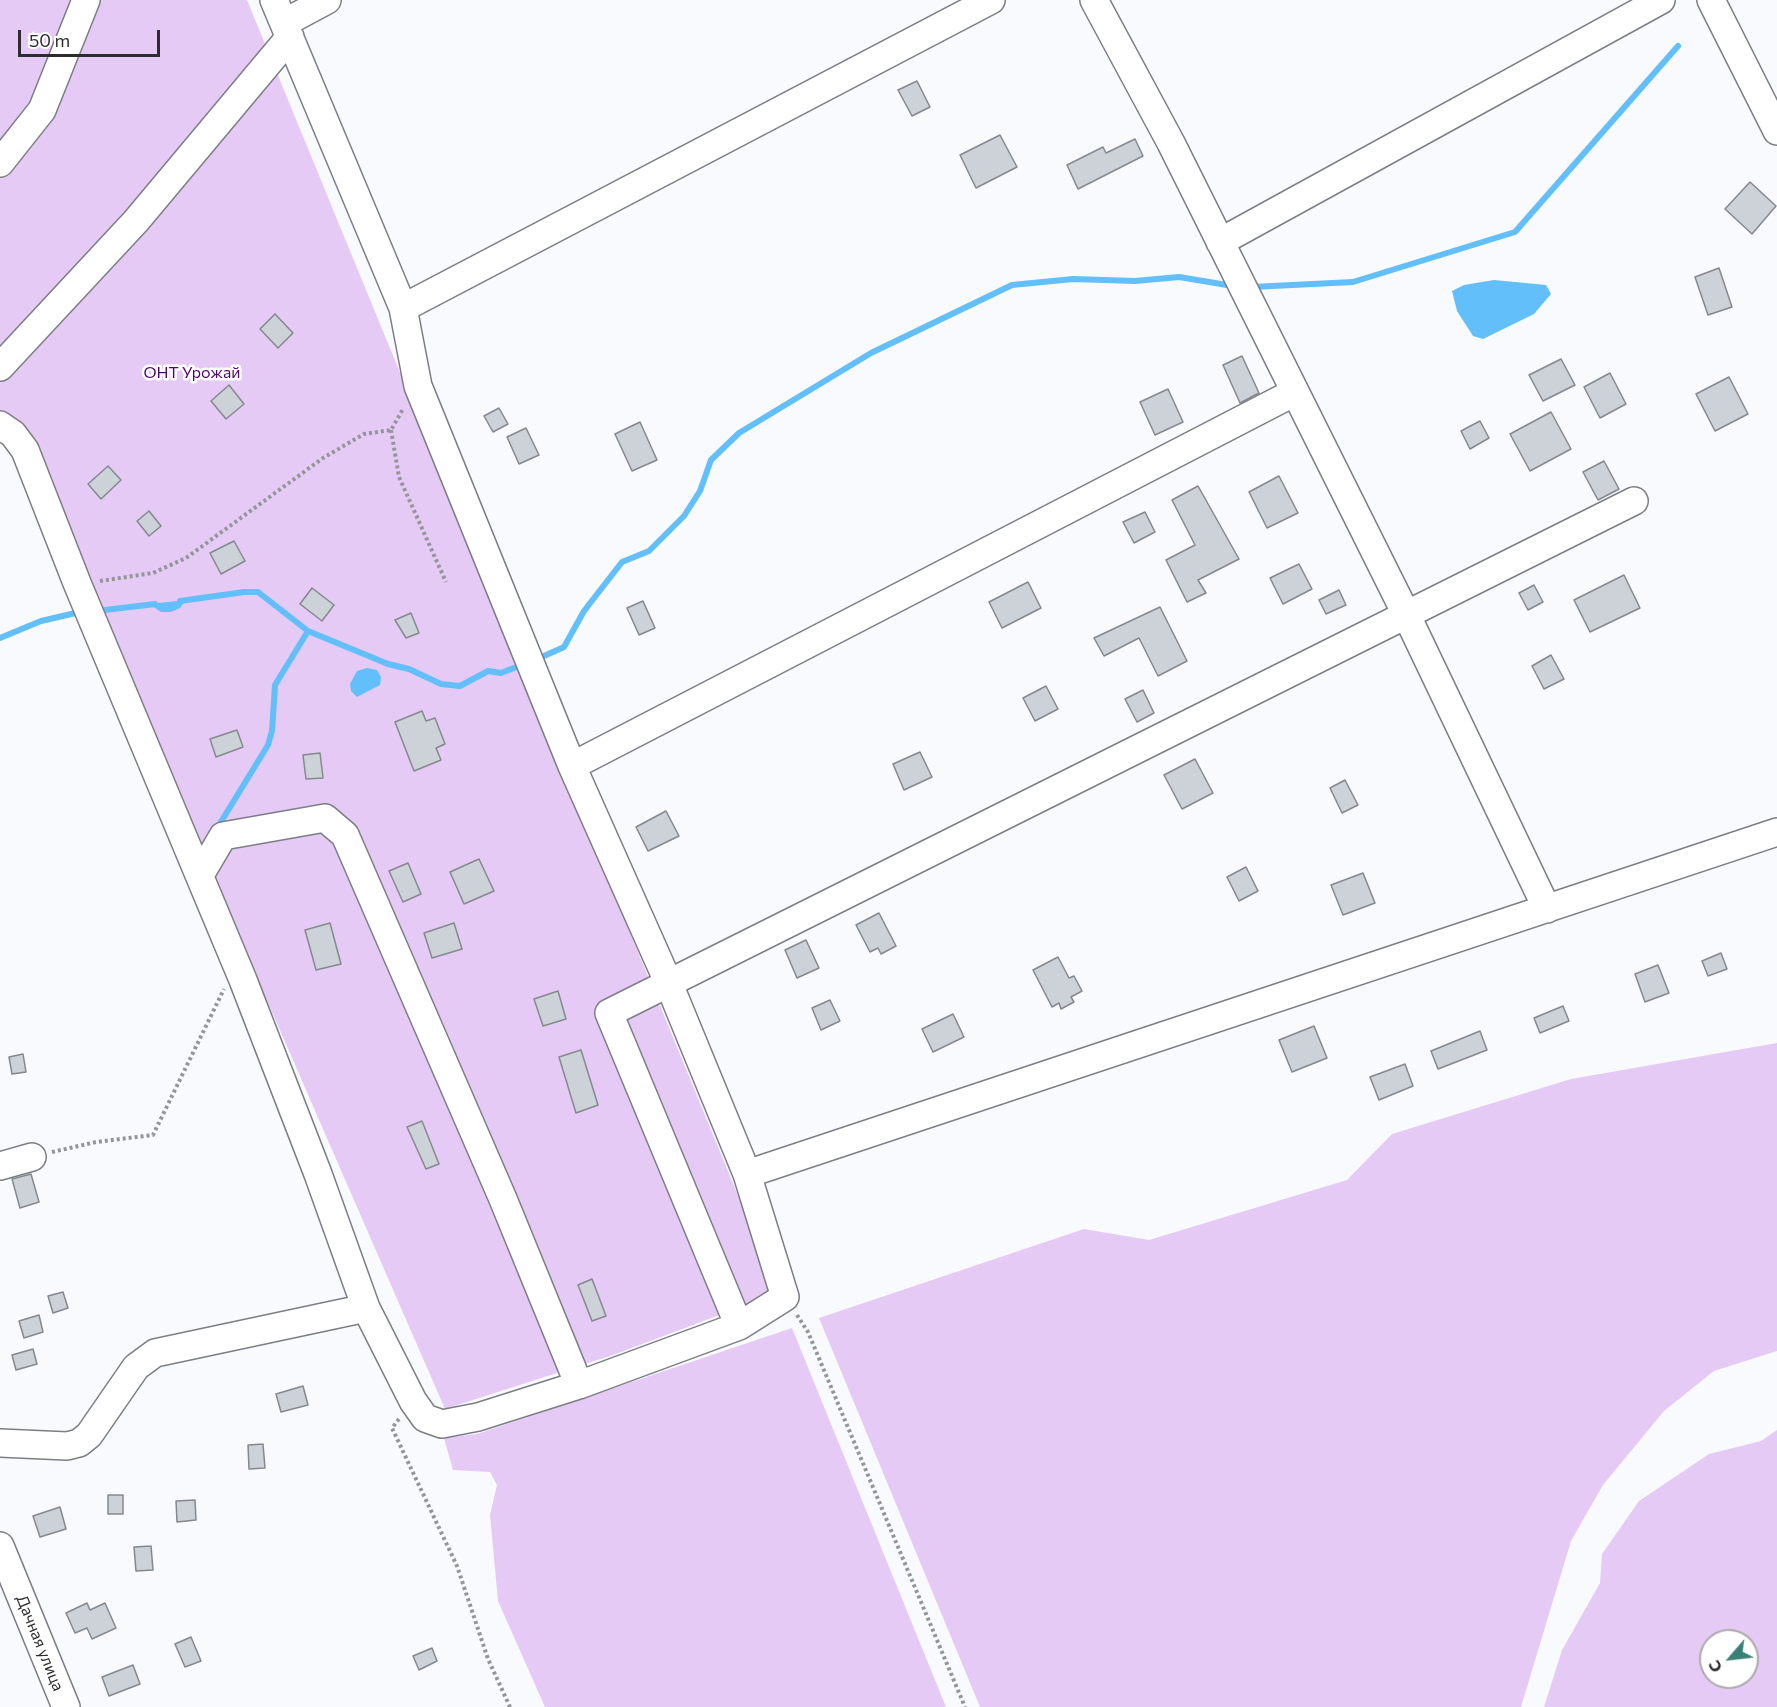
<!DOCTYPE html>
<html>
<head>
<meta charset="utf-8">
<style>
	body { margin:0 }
	#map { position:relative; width:1777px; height:1707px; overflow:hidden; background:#f9fafe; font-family:Commissioner,sans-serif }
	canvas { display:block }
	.north { position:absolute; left:1699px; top:1629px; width:60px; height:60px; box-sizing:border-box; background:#fff; border:2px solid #ababac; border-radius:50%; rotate:242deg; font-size:16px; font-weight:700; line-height:24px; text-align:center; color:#2d2d30 }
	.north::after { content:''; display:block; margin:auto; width:21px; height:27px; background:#3b8077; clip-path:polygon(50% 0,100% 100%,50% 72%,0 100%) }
	.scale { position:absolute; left:18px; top:30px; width:142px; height:27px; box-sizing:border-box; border:3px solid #2d2d30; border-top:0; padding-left:8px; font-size:18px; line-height:21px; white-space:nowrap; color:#2d2d30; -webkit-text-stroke:4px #fff; paint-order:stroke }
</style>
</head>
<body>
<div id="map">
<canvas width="1777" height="1707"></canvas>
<div class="north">С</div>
<div class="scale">50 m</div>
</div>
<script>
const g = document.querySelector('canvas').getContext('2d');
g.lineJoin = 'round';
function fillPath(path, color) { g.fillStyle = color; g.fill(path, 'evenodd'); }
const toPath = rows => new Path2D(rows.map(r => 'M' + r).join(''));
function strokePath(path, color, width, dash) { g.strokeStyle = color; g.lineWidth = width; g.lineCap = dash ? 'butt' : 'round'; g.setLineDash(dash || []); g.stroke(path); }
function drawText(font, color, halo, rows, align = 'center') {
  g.font = font + ' Commissioner,sans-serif'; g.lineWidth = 5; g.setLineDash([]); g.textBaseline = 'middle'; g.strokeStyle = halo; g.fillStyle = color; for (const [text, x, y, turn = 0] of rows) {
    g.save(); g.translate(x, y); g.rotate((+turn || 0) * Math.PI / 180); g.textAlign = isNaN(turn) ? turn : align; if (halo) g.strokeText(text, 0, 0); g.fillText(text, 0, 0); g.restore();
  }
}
fillPath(toPath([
	[0,0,247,0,778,1293,613,1355,445,1409,133,693,0,414],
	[1777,1043,1777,1351,1714,1371,1664,1411,1603,1485,1571,1541,1521,1707,980,1707,819,1318,1084,1229,1149,1240,1347,1180,1392,1134,1571,1079],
	[792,1328,946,1707,545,1707,498,1601,490,1515,497,1485,490,1472,453,1470,444,1438,477,1434],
	[1777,1430,1777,1707,1544,1707,1562,1650,1600,1583,1602,1554,1639,1501,1709,1454,1761,1441],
	[1711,1641,1747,1641,1747,1677,1711,1677]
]), '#e6caf6');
fillPath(toPath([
	[1494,280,1546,285,1551,294,1534,314,1483,339,1473,336,1457,311,1452,291,1464,285],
	[186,600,180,608,171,612,161,612,149,604],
	[367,668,377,670,381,677,380,685,357,697,351,691,350,684,357,671]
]), '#62bffa');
strokePath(toPath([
	[1252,287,1353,282,1515,232,1678,46],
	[180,601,244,592,258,592,308,631,388,664,409,669,441,684,460,686,488,671,501,673,524,664],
	[97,611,155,604],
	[0,638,41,621,80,612],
	[535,660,564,647,584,611,622,562,649,551,684,516,700,491,711,460,739,433,871,353,1012,285,1073,279,1135,281,1179,277,1233,286],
	[216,830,268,745,272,731,275,685,308,631]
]), '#62bffa', 6);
const building = toPath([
	[917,81,930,107,912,116,898,90,917,81],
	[1000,135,1017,167,976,188,960,155,1000,135],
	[1135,139,1143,156,1078,189,1067,165,1103,147,1106,153,1135,139],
	[1750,182,1776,206,1752,234,1725,209,1750,182],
	[1719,268,1732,307,1708,315,1695,277,1719,268],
	[275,314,293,333,278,348,260,329,275,314],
	[1242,356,1259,393,1240,403,1223,365,1242,356],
	[1561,359,1575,385,1543,401,1529,375,1561,359],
	[1610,373,1626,404,1600,418,1584,387,1610,373],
	[1729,377,1748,414,1715,431,1696,394,1729,377],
	[229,385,244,404,226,419,211,401,229,385],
	[1168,389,1183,422,1155,435,1140,402,1168,389],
	[499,408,508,424,493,432,484,416,499,408],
	[1551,412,1571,449,1530,471,1510,434,1551,412],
	[1480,421,1489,438,1470,449,1461,431,1480,421],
	[640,422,657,460,632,471,615,434,640,422],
	[526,428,539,455,519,464,507,437,526,428],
	[1604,461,1619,489,1598,500,1583,472,1604,461],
	[108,466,121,480,101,499,88,484,108,466],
	[1279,476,1298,513,1267,528,1249,492,1279,476],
	[1198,486,1239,559,1198,580,1206,593,1187,602,1166,560,1195,545,1172,500,1198,486],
	[149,511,161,526,149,536,137,521,149,511],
	[1145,512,1155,532,1134,543,1123,522,1145,512],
	[234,541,245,561,221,574,210,553,234,541],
	[1299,564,1312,589,1283,604,1270,578,1299,564],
	[1624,575,1640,608,1590,632,1574,600,1624,575],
	[1028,582,1041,608,1002,628,989,602,1028,582],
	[1534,585,1543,602,1528,610,1519,593,1534,585],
	[312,588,334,605,322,621,300,604,312,588],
	[1339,590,1346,605,1326,614,1319,600,1339,590],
	[643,601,655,628,639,635,627,608,643,601],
	[1160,607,1187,661,1158,676,1139,638,1104,656,1094,638,1160,607],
	[411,613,419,633,406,638,395,620,411,613],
	[1551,655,1564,679,1544,689,1532,666,1551,655],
	[1046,686,1058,709,1035,721,1023,698,1046,686],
	[1143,690,1154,713,1137,722,1125,699,1143,690],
	[422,711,426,721,435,718,445,744,436,748,441,760,414,771,395,722,422,711],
	[237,730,243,747,216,757,210,739,237,730],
	[920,752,932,777,904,790,893,764,920,752],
	[320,753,323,778,306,779,303,755,320,753],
	[1195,759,1213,793,1182,809,1164,775,1195,759],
	[1345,780,1358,805,1342,813,1330,788,1345,780],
	[666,811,679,836,648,851,636,827,666,811],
	[479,859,494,891,464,904,450,872,479,859],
	[408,863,421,894,403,902,389,871,408,863],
	[1246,867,1258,891,1239,901,1227,877,1246,867],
	[1363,873,1375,903,1343,915,1331,885,1363,873],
	[879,913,896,946,881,954,878,948,870,952,856,925,879,913],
	[330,923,341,964,316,970,305,930,330,923],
	[454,923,462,949,432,958,424,933,454,923],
	[806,940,819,968,797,978,785,950,806,940],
	[1721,953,1727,969,1708,976,1702,961,1721,953],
	[1058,957,1069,978,1074,976,1082,991,1071,997,1074,1002,1061,1009,1059,1003,1052,1007,1033,970,1058,957],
	[1658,965,1669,993,1645,1002,1635,974,1658,965],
	[558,991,566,1019,543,1026,534,999,558,991],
	[830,1000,840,1021,821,1030,812,1008,830,1000],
	[1563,1006,1569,1021,1540,1033,1534,1018,1563,1006],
	[953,1014,964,1037,933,1052,922,1029,953,1014],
	[1314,1026,1327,1058,1292,1072,1279,1040,1314,1026],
	[1480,1031,1487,1050,1438,1069,1431,1051,1480,1031],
	[581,1050,598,1105,576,1113,559,1057,581,1050],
	[23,1054,26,1072,12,1074,9,1057,23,1054],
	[1405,1064,1413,1086,1379,1100,1370,1077,1405,1064],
	[422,1121,439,1164,426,1169,407,1127,422,1121],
	[31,1174,39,1202,20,1208,12,1179,31,1174],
	[592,1279,606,1316,592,1321,578,1285,592,1279],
	[63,1292,68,1308,53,1313,48,1296,63,1292],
	[39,1315,43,1332,24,1338,19,1321,39,1315],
	[33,1349,37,1364,16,1370,12,1355,33,1349],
	[303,1386,308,1405,281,1412,276,1394,303,1386],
	[263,1444,265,1468,249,1469,248,1445,263,1444],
	[108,1495,123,1495,123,1514,108,1514,108,1495],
	[195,1500,196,1520,177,1522,176,1501,195,1500],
	[60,1507,66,1529,40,1537,33,1516,60,1507],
	[151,1546,153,1570,136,1571,134,1547,151,1546],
	[87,1603,90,1610,105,1603,116,1628,92,1639,87,1628,75,1633,66,1613,87,1603],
	[191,1637,201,1661,185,1667,175,1644,191,1637],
	[432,1648,437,1661,419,1670,413,1656,432,1648],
	[133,1665,140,1684,109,1696,102,1677,133,1665]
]);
fillPath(building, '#cdd1d8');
strokePath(building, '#85898f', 1.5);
const minor = toPath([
	[1094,0,1171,143,1407,616,1547,909],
	[1711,0,1777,131],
	[284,23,327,0],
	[0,163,42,110,86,0],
	[1220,242,1661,0],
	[403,308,991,0],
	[0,367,136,221,290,37],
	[0,425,13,434,25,450,77,583,243,980,318,1174,366,1308,413,1401,425,1418,442,1424,478,1417,579,1385,739,1326,785,1297,747,1174,669,984,572,766,418,386,403,308,274,0],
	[572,766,1295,392],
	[200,875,223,836,325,818,345,835,503,1199,579,1385],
	[0,1166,32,1157],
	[747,1174,1777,832],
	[739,1326,609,1013,1634,501],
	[0,1443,67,1446,79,1443,89,1435,136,1367,155,1353,366,1308],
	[0,1546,66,1707]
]);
strokePath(minor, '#7c7e85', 30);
strokePath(toPath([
	[391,430,399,477,446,582],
	[100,581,153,573,186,558,323,458,364,434,391,430,403,409],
	[52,1152,96,1142,153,1135,224,989],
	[797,1315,808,1332,965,1707],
	[399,1419,392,1428,457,1566,488,1659,510,1707]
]), '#949598', 4, [3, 3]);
strokePath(minor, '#fff', 27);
drawText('16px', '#4f086a', '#fff', [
	["ОНТ Урожай",192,373]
]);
drawText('16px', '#2d2d30', '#fff', [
	["Дачная улица",40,1643,68]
]);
</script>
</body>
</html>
